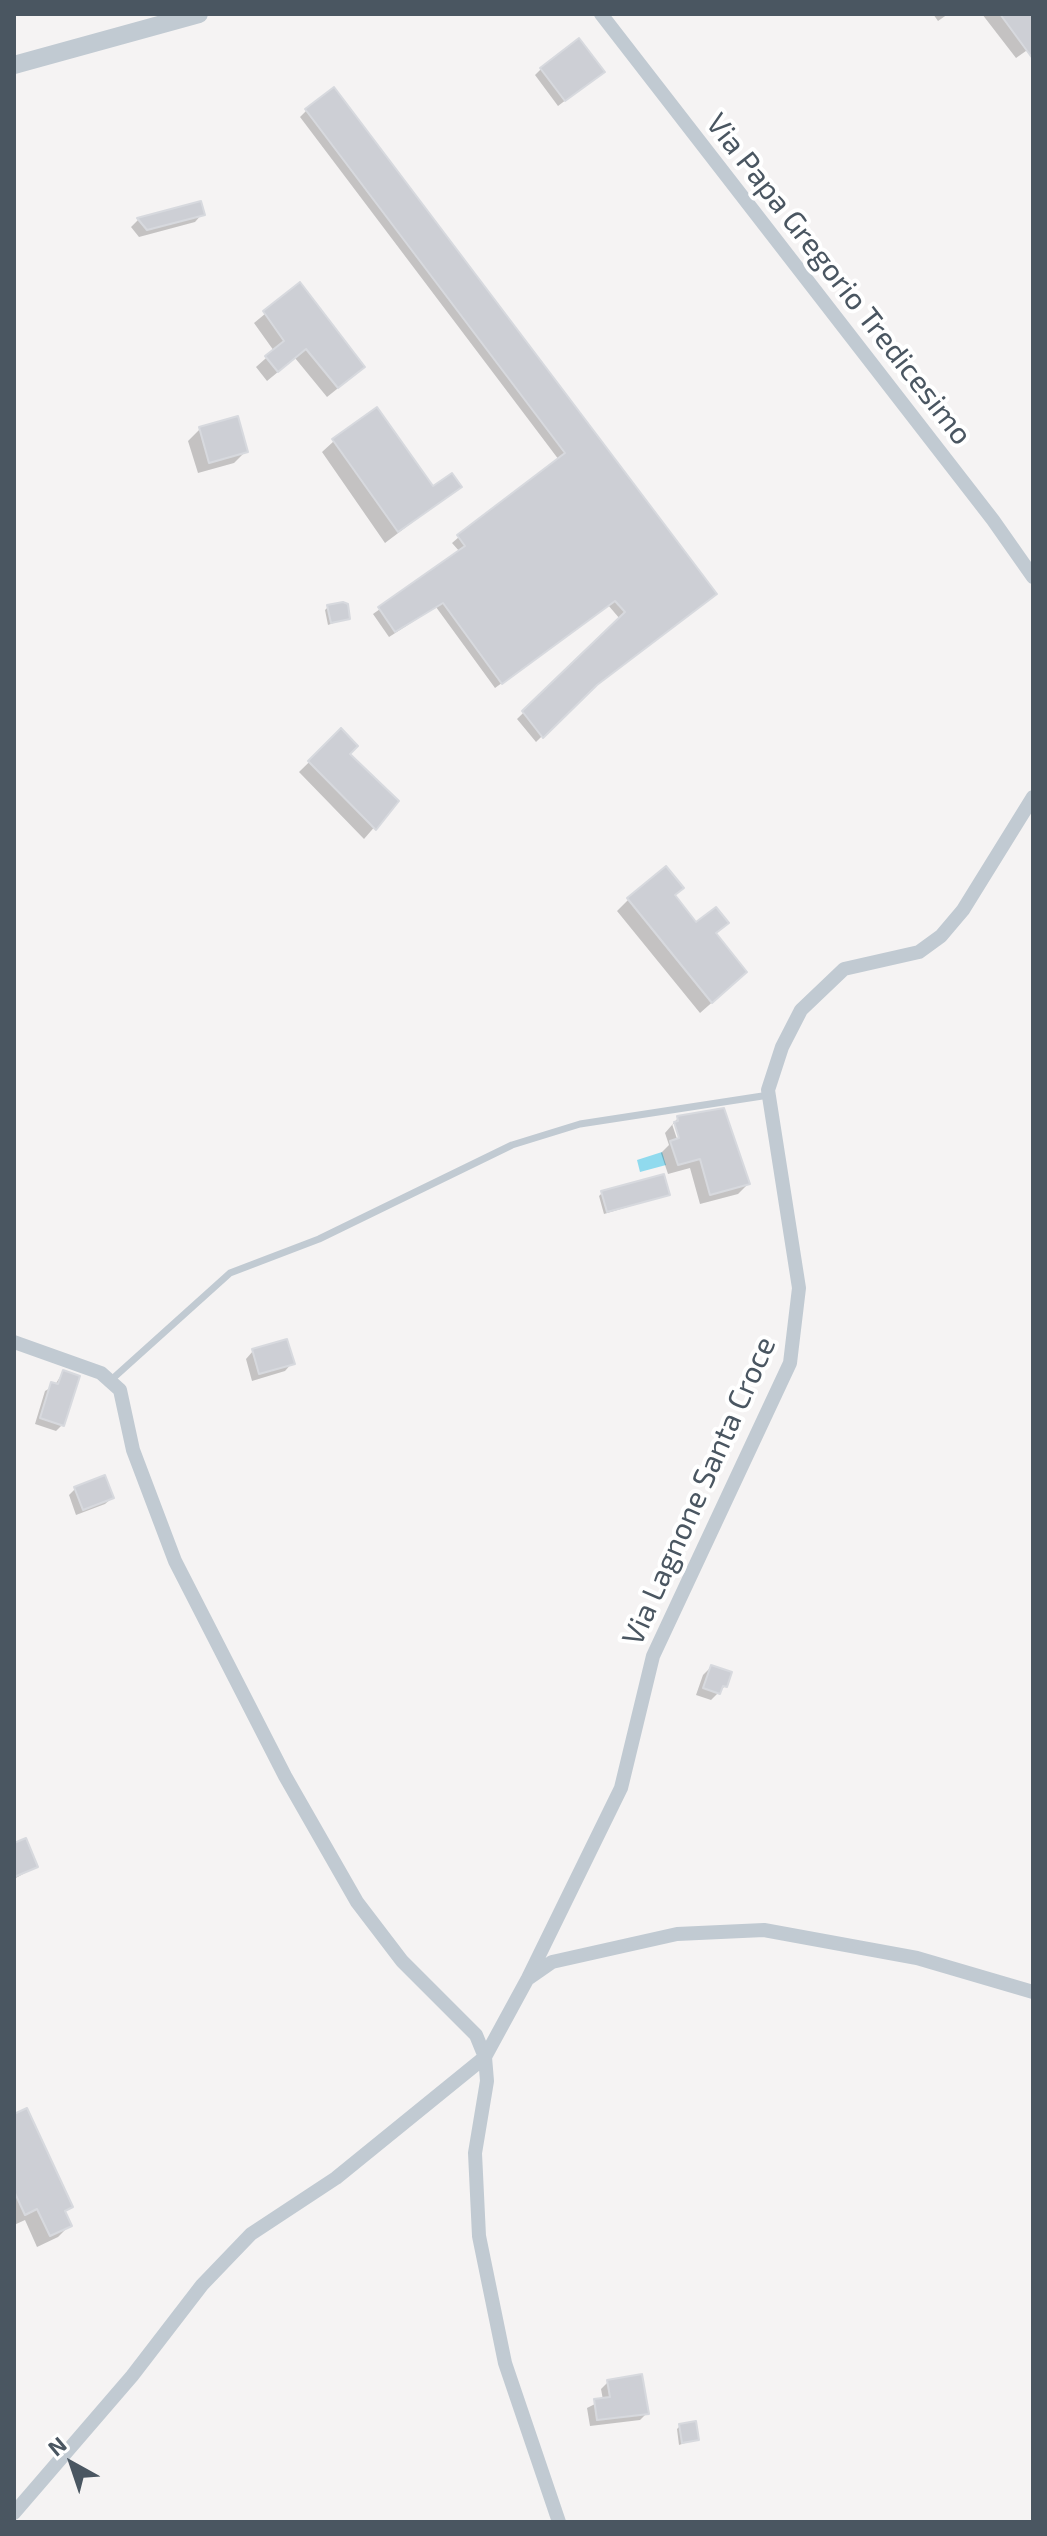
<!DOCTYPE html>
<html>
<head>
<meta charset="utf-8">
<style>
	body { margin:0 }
	#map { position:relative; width:1047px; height:2536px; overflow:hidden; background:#f5f3f3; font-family:"Exo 2",sans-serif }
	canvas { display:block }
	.frame { position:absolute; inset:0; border:16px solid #4a5661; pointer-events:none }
	.north { position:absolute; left:32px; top:2424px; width:80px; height:80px; -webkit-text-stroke:6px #fff; paint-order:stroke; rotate:320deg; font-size:22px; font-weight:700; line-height:32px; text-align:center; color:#4a5661 }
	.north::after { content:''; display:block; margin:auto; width:28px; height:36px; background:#4a5661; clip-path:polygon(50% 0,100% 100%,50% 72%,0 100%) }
</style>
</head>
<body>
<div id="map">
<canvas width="1047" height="2536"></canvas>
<div class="frame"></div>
<div class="north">N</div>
</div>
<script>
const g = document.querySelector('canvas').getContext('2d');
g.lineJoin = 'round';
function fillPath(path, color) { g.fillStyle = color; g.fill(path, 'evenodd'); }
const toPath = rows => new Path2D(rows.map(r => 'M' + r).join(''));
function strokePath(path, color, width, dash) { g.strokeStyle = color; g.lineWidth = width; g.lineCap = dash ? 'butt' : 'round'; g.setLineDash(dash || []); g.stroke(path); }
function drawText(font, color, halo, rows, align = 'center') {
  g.font = font + ' "Exo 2",sans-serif'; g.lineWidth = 8; g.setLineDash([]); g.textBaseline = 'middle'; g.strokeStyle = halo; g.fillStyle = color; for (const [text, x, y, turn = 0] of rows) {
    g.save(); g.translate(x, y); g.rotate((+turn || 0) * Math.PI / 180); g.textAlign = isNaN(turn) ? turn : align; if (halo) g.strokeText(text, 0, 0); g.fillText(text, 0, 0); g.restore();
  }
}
fillPath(toPath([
	[662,1152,666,1165,640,1172,637,1160]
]), '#90daee');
fillPath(toPath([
	[933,14,948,14,938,21],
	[982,14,1033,14,1033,46,1016,58],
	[541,69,596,77,558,106,535,75],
	[306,111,714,594,588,691,536,742,517,719,620,619,608,605,495,688,436,607,389,637,373,614,460,552,452,543,459,537,559,460,300,117],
	[200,203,202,214,195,222,139,237,131,227,138,220],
	[300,285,352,377,327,397,295,358,267,381,256,367,274,351,254,323],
	[200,429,246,451,234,463,198,473,188,441],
	[334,441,433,489,459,487,385,543,322,452],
	[328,607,348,618,328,625,325,610],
	[341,731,347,754,397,801,364,839,299,772],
	[673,896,696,924,726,923,715,935,733,984,700,1013,617,911,629,899],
	[678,1118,748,1184,738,1194,700,1204,690,1168,668,1174,661,1153,669,1145,665,1133],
	[672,1124,677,1124,684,1147,680,1148],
	[602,1193,668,1195,604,1214,599,1196],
	[253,1351,292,1363,285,1371,252,1381,246,1359],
	[63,1372,62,1425,56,1431,35,1424,45,1391,55,1385],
	[75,1489,112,1498,105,1504,76,1515,69,1495],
	[711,1667,725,1686,711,1700,696,1695,703,1675],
	[14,1845,36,1867,14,1879],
	[14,2116,70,2206,64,2213,70,2225,58,2237,37,2247,25,2220,14,2225],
	[608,2382,647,2413,640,2420,590,2426,587,2408,603,2400,601,2389],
	[680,2426,697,2439,679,2445,677,2429]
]), '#0003');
const building = toPath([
	[1000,14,1033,14,1033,59,1000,14],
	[579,38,605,72,565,101,540,68,579,38],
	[334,87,717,594,597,685,543,738,522,711,625,612,615,601,502,684,443,603,395,632,378,607,465,546,457,535,565,453,305,109,334,87],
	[201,201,205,215,147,230,137,218,201,201],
	[300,282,365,367,338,388,306,349,278,372,265,356,284,341,263,311,300,282],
	[377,407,433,486,452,473,462,487,398,532,332,439,377,407],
	[238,416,248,452,209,463,199,427,238,416],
	[343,602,348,604,350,619,331,623,327,605,343,602],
	[341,728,358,746,350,754,399,801,376,830,308,761,341,728],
	[666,866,684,888,675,895,696,922,716,907,729,923,716,933,747,972,712,1003,627,898,666,866],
	[724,1108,750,1184,710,1195,700,1159,678,1165,670,1141,679,1138,674,1122,678,1121,677,1116,724,1108],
	[664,1174,670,1195,607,1212,601,1191,664,1174],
	[287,1339,295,1364,259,1374,252,1349,287,1339],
	[63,1370,80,1376,64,1426,40,1418,51,1382,58,1384,63,1370],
	[105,1475,114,1498,83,1510,74,1487,105,1475],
	[711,1665,732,1672,727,1687,723,1686,720,1694,703,1688,711,1665],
	[26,1838,38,1867,14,1877,14,1843,26,1838],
	[27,2108,73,2207,65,2211,72,2226,50,2236,37,2209,25,2215,14,2191,14,2114,27,2108],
	[642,2374,649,2414,597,2420,594,2399,610,2397,607,2380,642,2374],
	[696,2421,699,2440,682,2443,679,2424,696,2421]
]);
fillPath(building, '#cdcfd5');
strokePath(building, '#d7d9de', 2);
strokePath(toPath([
	[110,1381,230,1273,319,1239,512,1145,580,1124,769,1095]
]), '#c1cad2', 7);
strokePath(toPath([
	[601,14,993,520,1033,577],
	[14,1342,101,1373,120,1390,133,1450,175,1561,285,1776,357,1902,402,1961,476,2035,485,2057,487,2081,475,2153,479,2236,505,2363,559,2522],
	[529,1978,552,1962,677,1934,764,1930,917,1958,1033,1992],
	[14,2513,132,2376,202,2285,251,2234,336,2178,485,2057,528,1978,621,1788,653,1656,790,1363,799,1288,768,1090,782,1047,801,1010,844,969,919,952,941,936,963,910,1033,797]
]), '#c1cad2', 14);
strokePath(toPath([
	[14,65,199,14]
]), '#c1cad2', 18);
drawText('30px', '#4a5661', '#fff', [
	["Via Papa Gregorio Tredicesimo",839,279,52],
	["Via Lagnone Santa Croce",699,1491,-66]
]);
</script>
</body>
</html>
